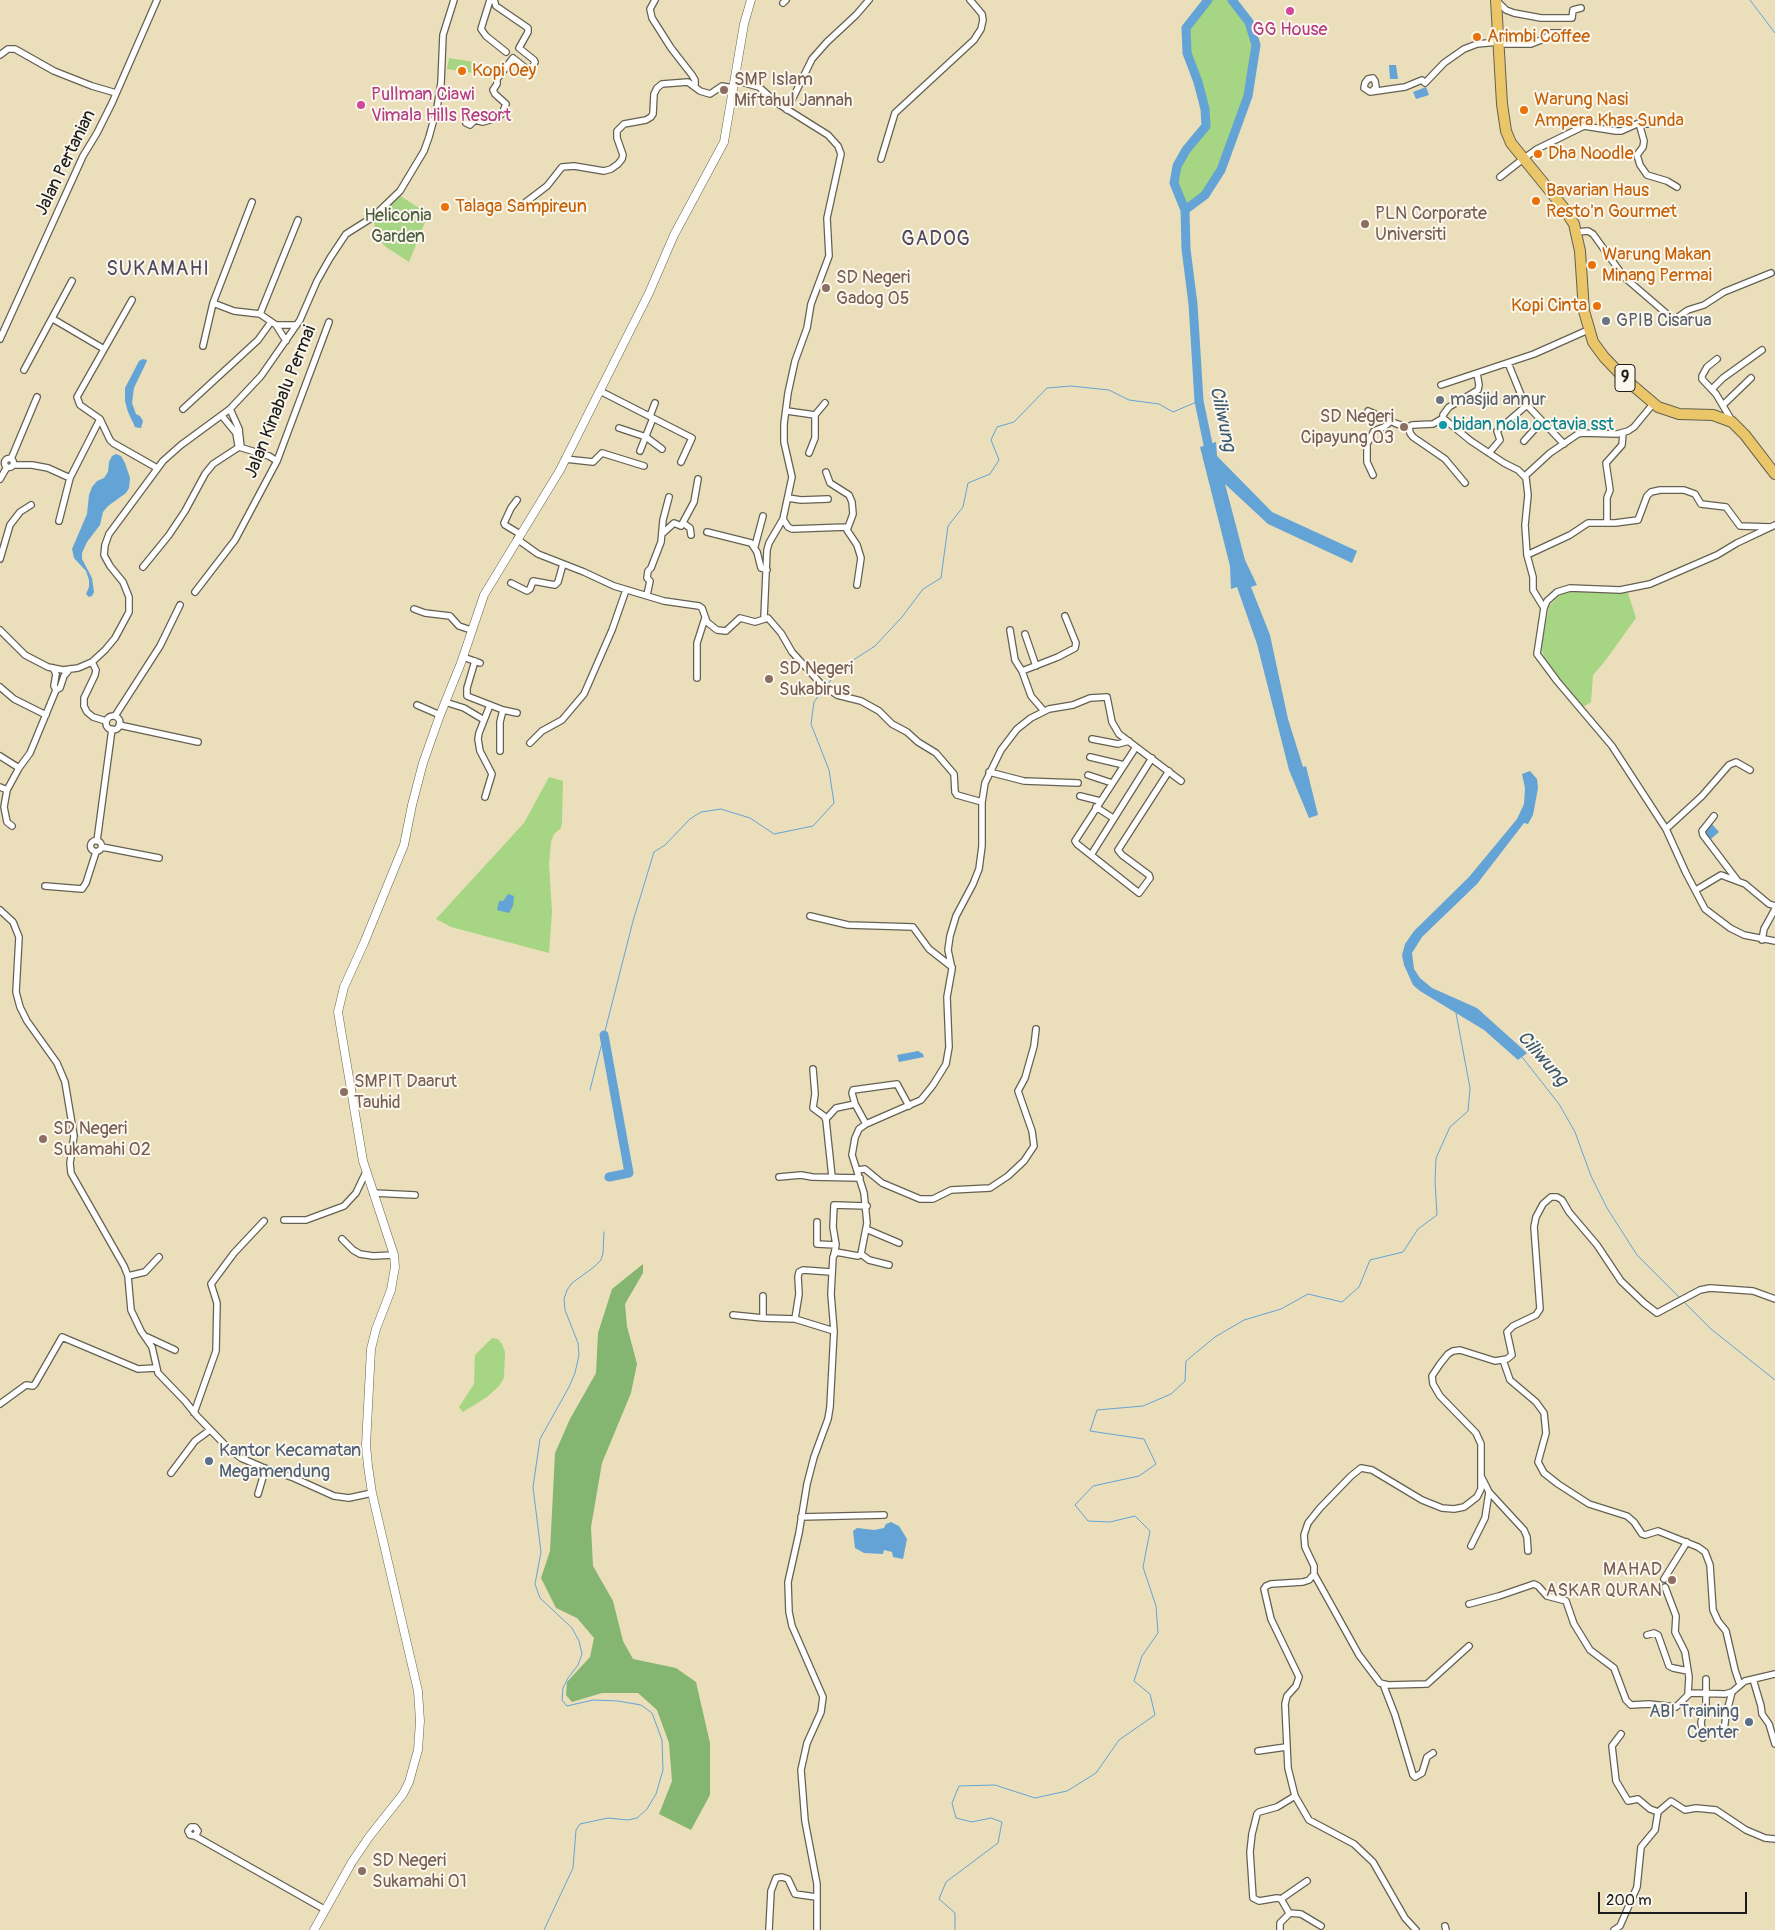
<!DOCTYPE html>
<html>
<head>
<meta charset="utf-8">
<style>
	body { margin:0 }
	#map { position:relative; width:1775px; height:1930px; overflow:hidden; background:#eadfba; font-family:Pangolin,sans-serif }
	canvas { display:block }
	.scale { position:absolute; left:1598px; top:1892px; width:149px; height:22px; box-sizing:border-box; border:2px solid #1c1c1c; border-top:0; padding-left:6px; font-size:15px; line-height:18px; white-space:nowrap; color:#1c1c1c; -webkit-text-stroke:4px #fbf7ec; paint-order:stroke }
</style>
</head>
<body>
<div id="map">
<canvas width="1775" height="1930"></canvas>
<div class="scale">200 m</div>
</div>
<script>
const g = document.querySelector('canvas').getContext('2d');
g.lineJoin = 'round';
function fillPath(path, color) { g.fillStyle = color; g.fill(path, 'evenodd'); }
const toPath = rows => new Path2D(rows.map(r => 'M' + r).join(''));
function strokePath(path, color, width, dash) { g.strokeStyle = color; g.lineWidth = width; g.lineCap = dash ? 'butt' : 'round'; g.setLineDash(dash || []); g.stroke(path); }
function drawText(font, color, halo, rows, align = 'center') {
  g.font = font + ' Pangolin,sans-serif'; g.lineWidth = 4; g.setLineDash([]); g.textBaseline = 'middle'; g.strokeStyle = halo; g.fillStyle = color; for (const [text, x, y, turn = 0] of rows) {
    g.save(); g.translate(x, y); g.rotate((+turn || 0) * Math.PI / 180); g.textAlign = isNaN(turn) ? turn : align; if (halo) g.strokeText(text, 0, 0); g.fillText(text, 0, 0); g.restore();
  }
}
fillPath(toPath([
	[1208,0,1232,0,1249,22,1256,45,1248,96,1221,170,1205,195,1185,210,1174,183,1177,166,1186,150,1206,126,1205,109,1198,82,1187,53,1186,28],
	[449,58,474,62,473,73,447,69],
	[399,195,425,212,427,217,409,262,386,247,380,241,375,230,374,219],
	[1569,591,1628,593,1636,618,1605,661,1593,675,1591,702,1583,707,1558,679,1545,659,1541,648,1549,606,1561,594],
	[549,777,563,781,562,822,561,828,554,834,551,842,549,864,552,912,549,953,451,927,436,919,524,823],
	[492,1338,498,1339,502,1344,505,1352,504,1378,499,1386,487,1397,463,1412,459,1407,474,1384,475,1355]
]), '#a6d583');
fillPath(toPath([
	[643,1264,643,1273,625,1304,627,1326,637,1364,631,1393,602,1463,591,1527,593,1566,613,1601,623,1641,633,1659,676,1668,696,1682,710,1743,710,1795,691,1830,659,1814,672,1781,669,1743,657,1710,638,1693,602,1693,572,1702,566,1695,567,1682,590,1657,594,1638,577,1618,556,1608,541,1578,550,1551,555,1453,570,1419,596,1373,598,1333,612,1289]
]), '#84b671');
fillPath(toPath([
	[1389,65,1396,65,1398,79,1390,79],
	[1426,87,1429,95,1416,99,1413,92],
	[143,359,147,360,146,363,134,388,132,403,136,414,140,416,143,421,141,428,139,428,135,427,128,412,125,401,125,388,139,361],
	[1216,442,1217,456,1272,512,1357,551,1352,563,1268,524,1225,484,1245,560,1257,585,1251,587,1270,635,1288,719,1303,767,1306,766,1318,815,1309,818,1289,770,1257,644,1237,587,1231,589,1230,566,1200,447],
	[116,454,121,456,125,463,130,478,129,488,126,493,108,506,103,512,100,525,87,542,82,553,82,559,92,578,94,592,92,596,89,597,86,594,89,587,89,580,86,571,74,558,72,549,87,514,89,495,92,487,97,481,104,478,108,472,109,462,112,456],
	[1530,771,1537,779,1538,788,1533,815,1528,824,1524,823,1477,884,1422,937,1412,953,1414,969,1420,978,1432,988,1477,1008,1527,1053,1518,1060,1484,1030,1420,991,1413,985,1404,965,1402,955,1405,944,1414,931,1469,877,1517,819,1524,804,1525,788,1522,774],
	[1710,822,1719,832,1711,839,1706,833,1706,828],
	[508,894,514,896,513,906,509,913,497,910,499,901,503,901],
	[918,1051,923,1054,924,1057,899,1062,897,1055],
	[891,1522,899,1526,907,1539,903,1559,893,1557,892,1552,884,1550,883,1554,864,1553,855,1548,853,1531,857,1528,874,1530,884,1528,886,1524]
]), '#63a3d6');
strokePath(toPath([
	[1750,0,1775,33],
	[827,685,841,668,875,646,902,617,923,589,941,578,948,526,963,507,968,483,990,474,999,460,991,440,997,427,1014,422,1047,388,1071,386,1109,390,1129,400,1159,404,1173,412,1199,401],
	[1522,1057,1559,1104,1575,1132,1591,1176,1607,1208,1637,1255,1680,1298],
	[590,1090,633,921,654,852,665,845,690,819,701,812,721,809,750,818,774,834,813,826,834,803,829,770,811,724,814,702,823,690],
	[1684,1302,1711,1329,1775,1380],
	[544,1930,573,1868,576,1830,580,1824,608,1818,628,1820,637,1818,647,1809,656,1794,663,1770,662,1740,652,1713,641,1705,618,1701,593,1700,567,1706,562,1700,563,1688,568,1678,578,1665,582,1654,579,1641,572,1628,540,1598,535,1584,541,1552,533,1487,540,1439,569,1387,575,1373,579,1355,578,1343,565,1310,564,1299,567,1290,572,1283,594,1267,601,1260,603,1253,604,1232],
	[955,1930,955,1913,939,1899,946,1882,998,1843,1002,1822,991,1818,972,1822,956,1818,952,1803,959,1786,995,1785,1035,1798,1067,1791,1096,1773,1119,1740,1155,1715,1150,1694,1134,1681,1142,1656,1158,1633,1156,1606,1143,1567,1150,1531,1135,1516,1110,1522,1088,1521,1075,1505,1093,1486,1139,1476,1156,1464,1144,1439,1090,1431,1097,1410,1143,1406,1171,1394,1185,1381,1186,1361,1215,1337,1244,1320,1281,1309,1308,1294,1342,1302,1359,1287,1370,1260,1403,1252,1418,1229,1437,1215,1435,1181,1436,1158,1450,1127,1468,1111,1470,1088,1456,1013]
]), '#63a3d6', 1);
strokePath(toPath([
	[1208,0,1186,28,1187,53,1198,82,1205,109,1206,126,1186,150,1177,166,1174,183,1185,210,1186,249,1193,304,1199,401,1210,454],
	[1185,210,1205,195,1221,170,1248,96,1256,45,1249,22,1232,0],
	[604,1035,629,1173,609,1177]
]), '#63a3d6', 9);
const minor = toPath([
	[490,0,481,29,486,36,506,52],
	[655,0,650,9,652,18,671,48,692,75,695,80,695,86],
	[1496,0,1506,10,1514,13,1541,18,1572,18,1573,10,1581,8],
	[783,3,786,0],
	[1499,44,1531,44,1546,38,1550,33,1569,33],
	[0,55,8,49,15,49,54,71,92,86,116,93],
	[734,80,759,87,777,103,828,135,838,146,841,154,827,218,829,256,811,304,807,328,795,361,788,393,784,424,784,442,792,477,783,519,769,543,767,550,764,618],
	[1372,91,1376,87,1375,81,1373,78,1368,79,1365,83,1364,88,1370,92,1405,87,1422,80,1425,83,1444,63,1464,49,1477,44,1498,42],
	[787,110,812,59,827,42,856,15,869,0],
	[466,123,470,125,475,120,483,122,496,118,502,114,506,104,495,94,493,90,497,84,497,79,513,58,528,70,532,68,535,62,534,60,519,48,528,32,528,28,496,6,494,0],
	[1639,123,1644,141,1643,147,1637,155,1640,165,1647,175,1667,181,1677,187],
	[881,159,895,113,974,40,981,29,983,20,982,14,970,0],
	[1523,159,1537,149,1584,126,1616,131,1621,131,1639,123,1647,124],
	[1500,177,1523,159],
	[526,202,547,186,562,167,574,166,604,171,611,169,618,164,622,159,623,155,617,138,617,131,624,124,646,120,651,117,653,114,654,94,657,88,662,84,688,82,700,91,710,94,722,86,733,88],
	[1577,232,1588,231,1593,234,1624,277,1674,320,1688,310,1704,305,1724,292,1771,273],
	[132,300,77,397,80,405,100,419,110,440,113,443,157,468],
	[213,303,234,311,260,314,276,325,296,325],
	[260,314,298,220],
	[53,319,104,349],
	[276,325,286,341],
	[0,339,83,156,97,133,112,103,157,0],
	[203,346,213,303,252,202],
	[1717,359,1707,367,1702,376,1702,379,1716,394,1732,421],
	[1508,363,1524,402,1564,444],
	[24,370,72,281],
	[1477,373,1479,385,1478,390,1449,407,1443,415,1443,418,1471,441,1504,463,1518,470,1526,478,1528,495,1525,525,1527,555,1533,577,1533,590,1544,608],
	[1441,385,1534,354,1588,330],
	[1712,389,1723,378,1762,350],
	[600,391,692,438,681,462],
	[1723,405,1751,378],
	[183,409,258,340,271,322],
	[230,409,239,429,241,447],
	[787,411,815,415,815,438,809,453],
	[1368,411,1397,424,1409,427],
	[815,415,825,403],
	[222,416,236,433,238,445],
	[650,416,655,403],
	[1443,418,1433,424,1412,425,1409,427,1410,433,1413,437,1445,459,1465,483],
	[619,428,646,437,662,449],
	[1524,441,1542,421],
	[640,451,653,418],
	[1489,453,1500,440,1497,431,1527,405],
	'4.5 463a4.5 4.5 0 1 1 9 0a4.5 4.5 0 1 1-9 0Z',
	[11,459,37,397],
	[565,459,593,462,602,453,644,466],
	[14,465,32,465,48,468,70,478],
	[826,472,830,483,849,495,852,502,853,514,847,530,857,545,861,558,857,585],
	[1373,475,1367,462,1367,444,1374,431,1384,427,1390,422],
	[1525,476,1550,453,1578,434,1582,433,1617,434,1628,431,1634,427,1653,404],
	[0,479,7,467],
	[788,498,801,500,828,499],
	[517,500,511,508,504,523,505,525,520,534],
	[783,519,788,527,792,529,847,527],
	[59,521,70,478,100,419],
	[683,523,690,528,691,535],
	[1607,523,1607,498,1610,490,1606,463,1622,445,1623,433],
	[1775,525,1737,543,1717,555,1650,584,1620,590,1570,588,1557,592,1547,601,1544,608,1537,654,1557,681,1612,746,1666,829,1686,873,1705,909,1730,928,1744,935,1775,941],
	[707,532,751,543,757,552,761,568,767,570],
	[662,534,674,523,681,526,694,502,698,479],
	[517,539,538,554,584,572,614,586,664,601,699,606,702,608,707,622,717,630,726,631,740,618,755,622,768,618,781,633,792,652,822,685,837,695,861,701,879,711,892,724,907,732,918,742,936,753,954,774,955,792,957,795,982,802],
	[755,546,763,516],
	[1527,555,1570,535,1588,523,1615,523,1638,520,1647,496,1651,492,1660,490,1684,490,1695,494,1701,504,1726,507,1740,526,1770,527],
	[0,559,10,525,20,512,31,505],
	[143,567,169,535,185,511,205,474,213,464,239,447,269,456,277,461],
	[511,583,527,591,530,589,533,581,555,585,558,582,563,564],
	[195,592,235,540,277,461,329,322],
	[647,595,650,581,647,578,648,571,651,568,661,542,663,520,669,497],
	[414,609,425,613,450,616,459,626,471,630],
	[0,630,25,655,48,667,63,670,78,668,92,662,105,650,115,638,129,612,129,597,123,582,110,566,104,555,105,545,109,534,163,461,181,445,230,409,261,376,300,320,317,281,330,258,346,234,373,217,400,191,424,151,429,137,437,108,441,83,443,35,454,0],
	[1010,630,1015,660,1022,671,1031,696,1044,711],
	[1025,634,1036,666],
	[463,657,480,663],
	[475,661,467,688,467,696,503,710,517,713],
	[92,662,96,670,95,675,84,698,84,706,87,712,93,717,106,721],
	[53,668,56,674,54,686,56,690],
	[1022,671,1058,657,1075,648,1076,643,1065,616],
	[697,678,697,643,705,618],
	[0,687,14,699,46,715],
	[445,702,464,708,484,720],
	[417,705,440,715],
	[115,716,160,646,180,605],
	'106 723a7 7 0 1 1 14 0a7 7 0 1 1-14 0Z',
	[119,725,198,742],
	[1092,739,1118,744,1129,741],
	[530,743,542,731,562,720,584,694,612,630,626,590],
	[1136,747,1075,841,1077,844,1139,893,1150,878,1149,875,1122,855,1118,850,1169,771],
	[500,751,500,722,503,710],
	[0,756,19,768],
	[1090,757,1124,765],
	[989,772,1024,781,1078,783],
	[1088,775,1112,783],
	[0,787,7,790],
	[1080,796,1100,801],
	[485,797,492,774,480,751,478,739,479,733,490,705],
	[1096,807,1113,818],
	[1714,816,1702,831,1703,835,1737,880],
	[12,826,7,822,4,807,7,790,19,768,30,753,56,690,60,688,64,676,70,669],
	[1666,829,1702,796,1729,765,1736,762,1750,770],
	'90.5 846a5.5 5.5 0 1 1 11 0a5.5 5.5 0 1 1-11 0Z',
	[97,841,112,729],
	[102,847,159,858],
	[1091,855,1152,758],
	[45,886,82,889,86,883,96,852],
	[1696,890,1721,875,1745,884,1769,904,1775,906],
	[0,910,13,922,19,937,16,992,20,1007,27,1021,57,1063,65,1082,74,1136,70,1163,71,1173,124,1266,128,1276,131,1310,141,1331,152,1347,158,1373,185,1401,197,1416,226,1446,241,1458,262,1467,294,1478,334,1496,349,1498,372,1493],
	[810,916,848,925,913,927,929,949,952,967],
	[1762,940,1764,929,1775,909],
	[813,1069,815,1094,813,1108,824,1116,826,1120,832,1177],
	[826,1119,836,1108,855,1104],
	[866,1124,855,1104,852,1093,853,1090,897,1084,909,1106],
	[857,1170,865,1169,882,1183,920,1199,933,1199,951,1190,990,1188,1008,1176,1024,1161,1034,1146,1032,1131,1018,1091,1025,1078,1034,1046,1036,1029],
	[779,1177,801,1175,812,1177,860,1178],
	[373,1193,415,1195],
	[284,1220,306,1220,344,1206,356,1193,366,1172],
	[817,1222,817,1244,836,1245],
	[866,1229,899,1243],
	[342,1239,353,1250,360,1254,373,1256,394,1255],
	[834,1254,836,1245,833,1227,834,1205,867,1206],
	[861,1254,869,1260,889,1265],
	[128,1276,145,1272,159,1257],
	[763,1296,763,1318],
	[733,1315,763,1318,795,1319,834,1331],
	[795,1319,799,1294,798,1277,799,1272,803,1270,831,1272],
	[147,1337,175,1350],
	[1503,1360,1510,1380,1536,1402,1544,1413,1546,1433,1538,1462,1544,1473,1558,1484,1589,1504,1627,1516,1634,1522,1642,1534,1645,1535,1658,1531,1698,1547,1705,1552,1710,1565,1713,1610,1718,1621,1726,1631,1735,1670,1739,1682,1742,1683],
	[0,1404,26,1385,33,1386,35,1384,62,1337,138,1369,156,1368],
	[194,1413,216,1351,217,1303,211,1284,234,1253,264,1221],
	[171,1473,195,1441,210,1430],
	[1482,1478,1489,1492,1524,1530,1527,1537,1528,1551],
	[258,1494,263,1477,268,1470],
	[801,1517,884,1515],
	[1471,1546,1485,1518,1489,1492],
	[1664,1579,1687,1542],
	[1665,1587,1676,1616,1675,1632,1685,1652,1689,1677,1688,1694],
	[1469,1604,1499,1596,1534,1584,1538,1586,1547,1596,1566,1601,1574,1624,1590,1650,1614,1668,1626,1700,1631,1705,1649,1704,1676,1707,1690,1693,1725,1694,1732,1692,1745,1681,1775,1674],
	[1647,1635,1654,1633,1658,1635,1669,1666,1673,1668,1688,1671],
	[1469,1646,1427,1684,1388,1685,1380,1683,1359,1655,1314,1574,1314,1566,1305,1547,1304,1535,1308,1523,1320,1508,1351,1476,1361,1468,1372,1470,1422,1500,1442,1508,1454,1509,1464,1507,1477,1497,1481,1489,1481,1444,1476,1433,1440,1396,1433,1384,1432,1376,1440,1364,1448,1354,1453,1351,1460,1350,1495,1361,1507,1359,1512,1355,1507,1332,1513,1326,1536,1315,1540,1309,1534,1227,1536,1217,1543,1204,1551,1197,1557,1197,1562,1200,1569,1212,1597,1245,1621,1281,1644,1303,1657,1313,1700,1290,1710,1288,1753,1291,1775,1299],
	[1753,1679,1761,1706,1762,1714,1769,1724,1775,1744],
	[1383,1684,1395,1715,1413,1775,1415,1777,1422,1773,1427,1757,1433,1753],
	[1724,1731,1726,1715,1732,1692],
	[1621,1734,1612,1746,1616,1781,1628,1801,1638,1799,1650,1809,1658,1812],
	[1703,1738,1701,1722,1706,1704,1706,1679],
	[1258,1751,1286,1747],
	[1295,1796,1309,1820,1354,1844,1373,1862,1405,1918,1416,1930],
	[195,1836,198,1831,195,1827,191,1827,188,1831,190,1835,195,1836,324,1909],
	[1281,1899,1307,1881],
	[1289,1913,1301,1914,1321,1926],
	[1445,1926,1446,1930],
	[769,1930,771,1891,776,1878,782,1877,788,1879,795,1894,816,1897],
	[817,1930,817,1884,805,1821,801,1770,807,1743,821,1712,823,1697,792,1626,789,1612,788,1582,799,1533,807,1484,814,1457,828,1419,830,1407,834,1331,831,1294,833,1257,836,1252,858,1256,861,1254,867,1223,864,1193,852,1155,855,1138,859,1129,866,1124,921,1100,933,1085,946,1064,949,1047,947,997,952,969,948,950,950,936,956,916,973,884,979,869,982,846,982,802,985,783,1001,750,1017,729,1031,718,1049,709,1073,705,1090,698,1107,697,1112,722,1119,734,1181,781],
	[1280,1930,1280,1923,1289,1914,1288,1911,1281,1899,1277,1898,1259,1901,1253,1898,1250,1852,1252,1834,1257,1814,1259,1812,1277,1807,1295,1796,1288,1768,1285,1704,1287,1696,1296,1686,1299,1677,1271,1619,1264,1589,1266,1586,1271,1584,1303,1582,1309,1580,1314,1574],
	[1614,1930,1620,1926,1637,1887,1641,1847,1655,1830,1658,1812,1671,1801,1685,1810,1696,1808,1716,1810,1746,1830,1765,1838,1775,1839]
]);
const tertiary = toPath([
	[314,1930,352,1862,369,1837,403,1794,409,1782,418,1750,420,1721,418,1691,372,1493,368,1466,366,1445,371,1349,376,1329,391,1290,395,1267,394,1255,363,1161,338,1012,344,987,364,943,404,845,412,805,423,763,440,715,461,663,484,595,560,470,649,293,674,235,724,142,744,24,751,0]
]);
const trunk = toPath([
	[1496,0,1502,104,1506,131,1511,143,1563,207,1574,224,1580,251,1584,311,1593,342,1604,357,1625,379,1658,407,1679,414,1713,415,1732,422,1745,435,1775,474]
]);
strokePath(minor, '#646053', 8);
strokePath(tertiary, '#646053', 9);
strokePath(trunk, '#646053', 12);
strokePath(minor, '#fff', 5.5);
strokePath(tertiary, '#fff', 8);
strokePath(trunk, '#ebc669', 10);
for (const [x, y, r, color] of [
	[1290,11,5,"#d1479c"],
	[1477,37,5,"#e8710a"],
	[462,71,5,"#e8710a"],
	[724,90,5,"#8d6e63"],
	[361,105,5,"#d1479c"],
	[1524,110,5,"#e8710a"],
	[1538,154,5,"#e8710a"],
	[1536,201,5,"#e8710a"],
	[445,207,5,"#e8710a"],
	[1365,224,5,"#8d6e63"],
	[1592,265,5,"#e8710a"],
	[826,288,5,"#8d6e63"],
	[1597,306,5,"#e8710a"],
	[1606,321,5,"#6b7280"],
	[1440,400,5,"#6b7280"],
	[1443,425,5,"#0f9aa8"],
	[1404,427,5,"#8d6e63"],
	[769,679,5,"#8d6e63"],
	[344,1092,5,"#8d6e63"],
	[43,1139,5,"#8d6e63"],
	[209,1461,5,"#5c6f8a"],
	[1672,1580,5,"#8d6e63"],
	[1749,1722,5,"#5c6f8a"],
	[362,1871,5,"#8d6e63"]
]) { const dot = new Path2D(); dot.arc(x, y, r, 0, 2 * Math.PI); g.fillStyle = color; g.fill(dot); strokePath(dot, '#fbf7ec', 2); }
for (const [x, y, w] of [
	[1625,378,20]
]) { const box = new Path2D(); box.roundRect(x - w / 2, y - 13.5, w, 27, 4); g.fillStyle = '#fbf7ec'; g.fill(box); strokePath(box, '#1c1c1c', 1); }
drawText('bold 16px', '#1c1c1c', null, [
	["9",1625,378]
]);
drawText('18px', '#b23c85', '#fbf7ec', [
	["GG House",1290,30],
	["Pullman Ciawi",371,95,"left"],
	["Vimala Hills Resort",371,116,"left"]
]);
drawText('18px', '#c56008', '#fbf7ec', [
	["Arimbi Coffee",1487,37],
	["Kopi Oey",472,71],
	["Warung Nasi",1534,100],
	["Ampera Khas Sunda",1534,121],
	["Dha Noodle",1548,154],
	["Bavarian Haus",1546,191],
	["Resto'n Gourmet",1546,212],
	["Talaga Sampireun",455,207],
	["Warung Makan",1602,255],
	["Minang Permai",1602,276],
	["Kopi Cinta",1587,306,"right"]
], 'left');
drawText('18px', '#785e54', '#fbf7ec', [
	["SMP Islam",734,80],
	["Miftahul Jannah",734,101],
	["PLN Corporate",1375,214],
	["Universiti",1375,235],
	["SD Negeri",836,278],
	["Gadog 05",836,299],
	["SD Negeri",1394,417,"right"],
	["Cipayung 03",1394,438,"right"],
	["SD Negeri",779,669],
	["Sukabirus",779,690],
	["SMPIT Daarut",354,1082],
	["Tauhid",354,1103],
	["SD Negeri",53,1129],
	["Sukamahi 02",53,1150],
	["MAHAD",1662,1570,"right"],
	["ASKAR QURAN",1662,1591,"right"],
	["SD Negeri",372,1861],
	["Sukamahi 01",372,1882]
], 'left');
drawText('18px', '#1c1c1c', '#fbf7ec', [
	["Jalan Pertanian",66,163,-64],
	["Jalan Kinabalu Permai",281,402,-68]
]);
drawText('18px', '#4c5d40', '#fbf7ec', [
	["Heliconia",398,216],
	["Garden",398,237]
]);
drawText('18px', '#5b616d', '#fbf7ec', [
	["GPIB Cisarua",1616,321],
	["masjid annur",1450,400]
], 'left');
drawText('18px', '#0d838f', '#fbf7ec', [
	["bidan nola octavia sst",1453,425]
], 'left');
drawText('18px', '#4e5e75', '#fbf7ec', [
	["Kantor Kecamatan",219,1451],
	["Megamendung",219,1472],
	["ABI Training",1739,1712,"right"],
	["Center",1739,1733,"right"]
], 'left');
drawText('italic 19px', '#3c5970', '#fbf7ec', [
	["Ciliwung",1222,419,78],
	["Ciliwung",1542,1059,49]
]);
g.letterSpacing = '1px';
drawText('20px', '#4e485e', '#fbf7ec', [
	["GADOG",936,240],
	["SUKAMAHI",158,270]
]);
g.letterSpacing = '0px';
</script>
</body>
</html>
